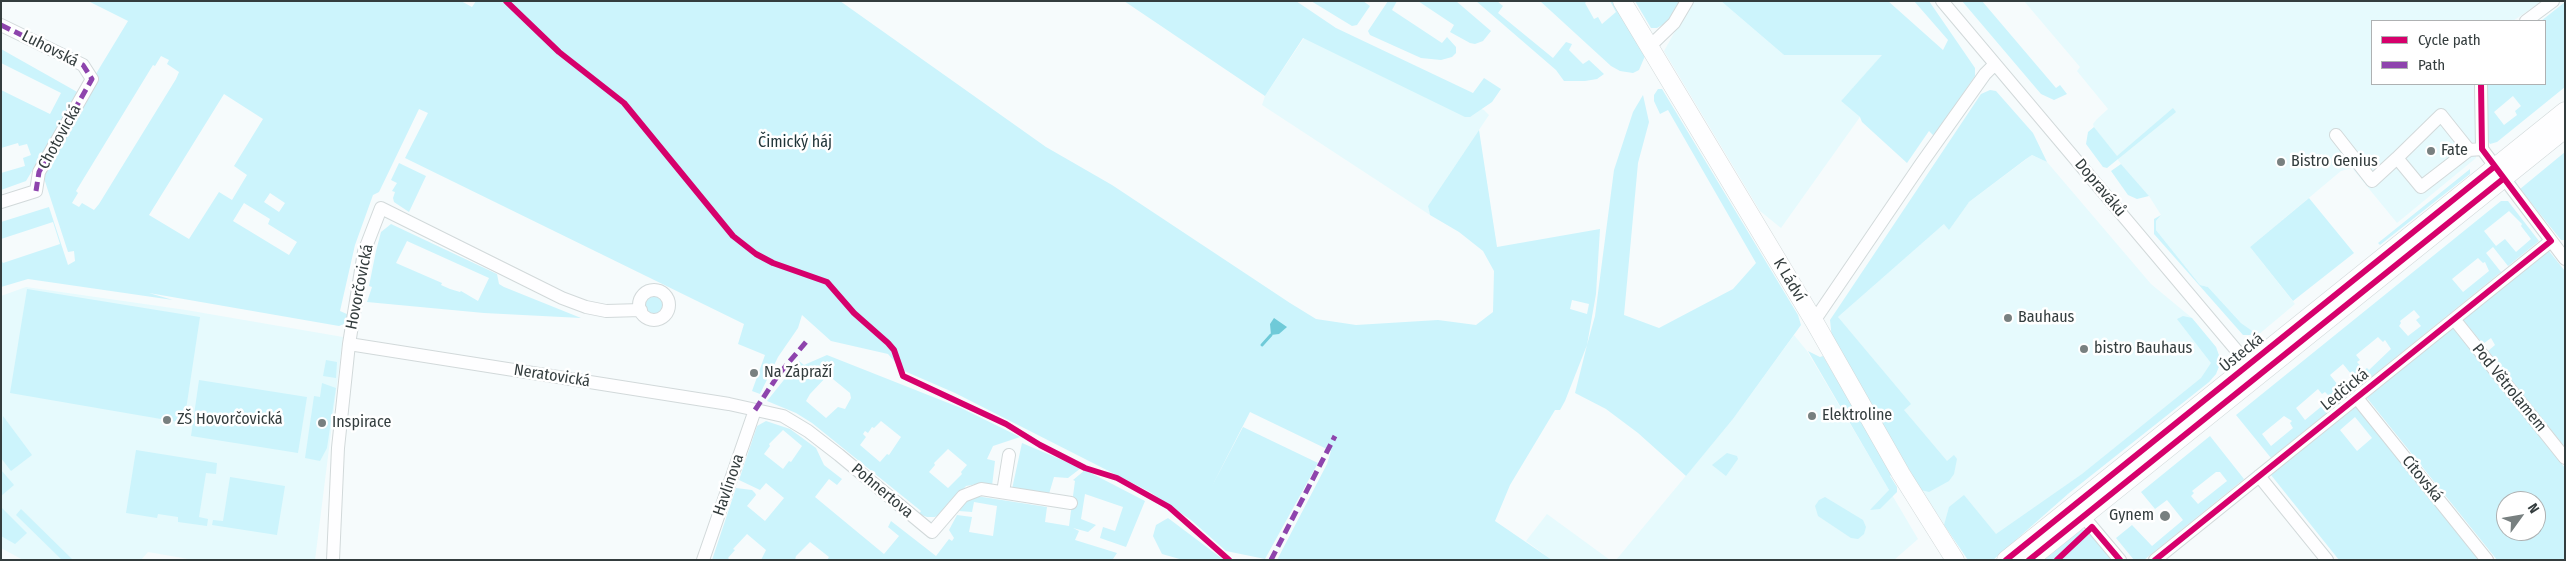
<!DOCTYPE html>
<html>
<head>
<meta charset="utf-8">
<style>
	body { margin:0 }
	#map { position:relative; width:2566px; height:561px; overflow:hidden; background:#f6fbfc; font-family:"Fira Sans Condensed",sans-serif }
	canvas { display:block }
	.frame { position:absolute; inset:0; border:2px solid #343d3e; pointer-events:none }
	.legend { position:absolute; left:2371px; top:20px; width:175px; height:65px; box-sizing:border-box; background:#fff; border:1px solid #aeb1b2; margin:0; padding:6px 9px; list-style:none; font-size:15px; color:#343d3e }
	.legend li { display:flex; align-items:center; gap:10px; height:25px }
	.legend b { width:25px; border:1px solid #aeb1b2 }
	.north { position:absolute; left:2496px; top:491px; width:50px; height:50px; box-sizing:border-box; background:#fff; border:1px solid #aeb1b2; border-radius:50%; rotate:58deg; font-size:14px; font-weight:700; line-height:20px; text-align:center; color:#343d3e }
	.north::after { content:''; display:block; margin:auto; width:18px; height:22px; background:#788080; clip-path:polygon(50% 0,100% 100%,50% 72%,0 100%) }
</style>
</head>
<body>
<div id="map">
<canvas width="2566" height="561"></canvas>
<div class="frame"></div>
<ul class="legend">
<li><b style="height:6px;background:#d6006c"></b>Cycle path</li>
<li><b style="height:6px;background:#8e44ad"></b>Path</li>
</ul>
<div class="north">N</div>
</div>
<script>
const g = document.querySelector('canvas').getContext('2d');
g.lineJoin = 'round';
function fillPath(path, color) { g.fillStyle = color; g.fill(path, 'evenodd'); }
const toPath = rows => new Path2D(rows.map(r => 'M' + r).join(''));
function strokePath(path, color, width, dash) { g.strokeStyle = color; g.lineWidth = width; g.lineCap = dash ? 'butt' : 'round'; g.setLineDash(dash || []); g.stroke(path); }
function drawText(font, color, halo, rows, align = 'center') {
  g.font = font + ' "Fira Sans Condensed",sans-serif'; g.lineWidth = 5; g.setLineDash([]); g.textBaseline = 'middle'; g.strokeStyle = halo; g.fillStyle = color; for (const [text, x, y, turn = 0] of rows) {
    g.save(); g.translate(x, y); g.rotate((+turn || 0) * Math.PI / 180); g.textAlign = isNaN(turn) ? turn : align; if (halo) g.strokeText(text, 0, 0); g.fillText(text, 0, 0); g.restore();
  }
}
fillPath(toPath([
	[1692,1,1721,1,1784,55,1883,55,1841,101,1860,117,1781,228,1760,211,1664,51],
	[2024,1,2542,1,2513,21,2372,21,2372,84,2475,84,2476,158,2397,223,2352,168,2341,171,2250,247,2295,304,2258,335,2241,323,2208,287,2200,285,2156,230,2156,221,2161,215,2149,196,2121,164,2094,127,2093,124,2097,119,2108,109,2077,71,2080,67],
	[1306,35,1484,110,1489,115,1428,206,1430,215,1262,105,1265,96],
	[2032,155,2047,162,2151,284,2192,318,2216,347,2221,361,2216,374,2209,382,2069,493,1993,560,1968,560,1921,490,1832,339,1838,317,1969,202],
	[26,287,186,310,343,337,315,560,194,560,148,552,141,560,23,560,1,548,1,296],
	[1794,335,1807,351,1918,539,1894,560,1616,560,1733,419],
	[1547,514,1610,560,1552,560,1526,541]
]), '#e6fafd');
fillPath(toPath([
	[88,1,461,1,472,7,476,1,840,1,1046,147,1112,185,1290,303,1316,319,1356,325,1438,320,1476,325,1493,312,1494,271,1483,251,1459,232,1430,215,1428,206,1479,130,1497,247,1600,229,1596,294,1587,345,1595,316,1614,170,1633,112,1643,95,1649,122,1638,163,1624,315,1659,328,1733,289,1756,263,1668,110,1660,114,1654,101,1654,95,1658,89,1662,89,1798,315,1801,325,1733,419,1686,476,1638,433,1606,409,1575,393,1587,345,1565,401,1560,410,1555,410,1510,485,1495,521,1552,560,1277,560,1327,464,1331,451,1250,412,1211,488,1243,427,1318,463,1265,559,1226,551,1191,520,1150,492,955,393,902,370,888,354,831,341,802,315,798,328,778,357,760,394,752,391,765,355,738,344,744,324,405,158,428,113,419,109,379,192,373,195,355,245,340,311,349,315,344,324,339,326,149,293,173,300,28,279,1,287,1,260,3,263,60,244,53,222,1,239,1,222,49,207,68,265,75,261,74,251,68,252,40,166,128,21],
	[161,56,169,60,167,64,179,72,176,79,99,204,94,210,82,203,79,207,72,203,78,193,76,191,153,65,155,66],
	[224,94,263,119,234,166,247,175,232,200,219,192,189,239,149,215],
	[270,193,285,203,279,212,264,202],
	[244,203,270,219,268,224,297,242,289,255,233,221],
	[1572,300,1589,304,1587,314,1570,309],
	[1124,1,1296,1,1336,28,1473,93,1484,78,1501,89,1492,102,1470,117,1465,117,1303,38,1265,96],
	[1311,1,1363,1,1370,6,1357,25,1352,26],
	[1388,1,1397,1,1392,10,1442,43,1447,37,1456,47,1456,53,1452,57,1441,60,1421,58,1370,35,1368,31],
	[1418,1,1456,1,1491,31,1483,41,1475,44,1470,43,1450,32,1454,25],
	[1476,1,1497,1,1503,6,1498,13,1553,58,1566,42,1572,44,1569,50,1583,64,1589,60,1604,74,1597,79,1585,81,1564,81,1556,70],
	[1540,1,1587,1,1585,3,1594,19,1598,17,1602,24,1616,12,1610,1,1613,1,1645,56,1639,70,1633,73,1620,71,1611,66],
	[1635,1,1682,1,1671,20,1657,28,1651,28],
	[1721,1,1888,1,1943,50,1948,40,1914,1,1929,1,1975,68,1975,76,1934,136,1929,131,1907,163,1862,122,1860,117,1841,101,1882,55,1784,55],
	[1962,1,1982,1,2056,88,2060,85,2067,94,2054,100,2041,94],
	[2565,2,2565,87,2497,142,2490,144,2488,141,2488,84,2545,84,2545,21,2541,21],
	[2513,96,2521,106,2515,111,2517,115,2504,125,2494,112],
	[1,49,79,93,26,181,1,190,1,173,25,166,23,158,31,155,27,144,19,146,18,143,1,148,1,90,50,114,61,93,1,63],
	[1990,90,1996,91,2033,133,2047,162,2032,155,2026,159,1969,202,1949,230,1944,224,1838,317,1911,404,1904,410,1947,461,1954,455,1957,459,1954,474,1949,481,1929,492,1921,490,1832,339,1830,320,1981,94],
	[2173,108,2176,112,2107,168,2103,167,2086,144,2088,132,2094,127,2117,156],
	[2565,152,2565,240,2561,240,2520,189],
	[399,163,426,176,409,212,394,202,393,198,395,192,392,191,397,183,391,180],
	[2121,164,2149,196,2137,199,2128,195,2111,171],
	[2470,169,2470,174,2380,245,2378,243],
	[2309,198,2354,253,2293,301,2250,247],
	[2501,201,2508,201,2539,241,2508,266,2493,247,2486,253,2501,272,2271,458,2236,415],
	[2509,211,2522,224,2521,226,2531,239,2516,252,2505,239,2496,246,2484,231],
	[2478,258,2483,263,2485,262,2489,271,2463,292,2452,279],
	[2414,310,2420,317,2416,320,2421,326,2408,336,2399,326,2401,323,2400,321],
	[2378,337,2383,342,2385,340,2391,349,2369,370,2367,368,2364,370,2357,362,2360,360,2356,355],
	[2343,364,2355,379,2342,390,2330,375],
	[2318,389,2322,394,2325,392,2329,396,2326,398,2328,401,2305,420,2296,408],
	[2284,416,2292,421,2290,423,2293,428,2271,446,2262,434],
	[2161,215,2156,221,2156,230,2200,285,2208,287,2241,323,2258,335,2243,335,2154,234,2154,219],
	[391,224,497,274,499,284,504,287,581,318,484,313,367,302,372,287,369,286,376,251,381,232],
	[407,241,489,278,478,301,461,291,460,292,450,289,441,285,442,283,396,263],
	[2549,251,2565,271,2565,447,2488,351,2495,345,2491,338,2483,344,2463,320],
	[27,289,200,317,184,423,10,393],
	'644 305a10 10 0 1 1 20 0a10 10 0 1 1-20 0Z',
	[2183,316,2192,318,2216,347,2221,361,2216,374,2209,382,2069,493,1993,560,1968,560,1944,525,1949,507,1964,495,1996,534,2082,474,2201,378,2211,363,2177,319],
	[2453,328,2565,468,2565,560,2497,560,2367,398],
	[2506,501,2536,501,2536,531,2506,531],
	[1808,351,1820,357,1823,356,1893,474,1890,476,1897,487,1897,492,1880,509,1870,510,1889,490],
	[827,355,961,408,1020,437,993,446,987,459,995,461,992,486,977,484,966,486,942,513,935,517,927,517,919,514,921,511,812,423,796,413,767,401,799,361,804,365],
	[828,375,850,393,851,398,845,409,838,407,826,418,806,401,810,394],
	[881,421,901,437,889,455,887,454,880,462,860,445,866,437,863,434,865,431,868,433,872,427,874,428],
	[948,449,967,465,961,472,962,474,948,488,929,472,935,465,934,463],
	[326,360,337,362,336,378,323,376],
	[199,380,307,397,298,453,191,436],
	[322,383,336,388,327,448,320,461,305,458,314,396,320,397],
	[2357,406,2480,560,2339,560,2271,475],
	[2355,417,2372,438,2357,451,2340,430],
	[3,416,32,455,11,471,1,458],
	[766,421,790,429,816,448,824,465,842,479,837,485,829,479,815,497,884,554,899,536,888,527,891,521,936,556,949,539,952,541,954,538,949,530,957,515,972,517,969,532,993,536,997,506,974,502,972,512,959,511,968,499,976,496,1047,507,1045,522,1069,526,1075,481,1073,480,1085,470,1145,501,1126,547,1100,538,1103,527,1115,531,1123,507,1085,494,1081,519,1096,525,1088,532,1073,528,1079,531,1075,540,1117,553,1113,559,827,560,829,557,810,542,796,556,795,560,761,560,766,550,747,534,733,549,735,550,728,558,730,560,712,560,736,488,752,490,755,493,756,495,747,506,765,521,784,498,766,483,760,490,739,480,757,426],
	[783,430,802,446,791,462,789,461,783,469,764,454,770,446,769,444],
	[2210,436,2244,479,2144,560,2134,560,2116,538,2132,525,2152,546,2183,520,2167,500,2155,509,2141,492],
	[2216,472,2220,472,2227,481,2198,504,2191,496,2194,493,2192,491],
	[1022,443,1081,468,1068,478,1054,477,1049,494,1012,489],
	[136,450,217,463,216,474,206,473,199,517,208,519,207,526,178,522,178,517,158,514,157,518,126,513],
	[1727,453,1737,456,1738,459,1726,476,1712,465],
	[1,470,14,485,1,496],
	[230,477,285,486,277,535,212,525,213,520,223,521],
	[1825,497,1863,520,1866,527,1864,534,1858,539,1851,538,1818,516,1815,506,1819,500],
	[1,507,27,533,15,544,1,536],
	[21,509,73,560,62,560,16,515],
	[1168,518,1224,560,1183,560,1162,554,1153,536,1156,525],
	[2082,529,2091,533,2112,560,2044,560]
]), '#ccf4fc');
fillPath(toPath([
	[1274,318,1287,327,1279,334,1271,335,1270,324]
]), '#6fcad8');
strokePath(toPath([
	[1262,345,1271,335]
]), '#6fcad8', 3);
const street = toPath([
	[1942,1,2253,370],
	[2526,21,2553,1],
	[1,25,83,65,92,79,39,172,36,191,1,202],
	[1649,47,1674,23,1687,1],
	[2481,84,2482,149,2565,259],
	[2336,135,2372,181,2397,158,2421,187,2469,150,2482,149],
	[2397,158,2441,115,2469,150],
	'639 305a15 15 0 1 1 30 0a15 15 0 1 1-30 0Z',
	[2454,319,2565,458],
	[1814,321,1921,164,1985,74,1995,64],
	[349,344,729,404,783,416,808,431,839,455,932,532,963,496,981,489,1071,503],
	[2357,398,2487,560],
	[2259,476,2327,560],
	[1003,492,1009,455],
	[2083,516,2120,560],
	[333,560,338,448,349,344,364,252,381,208,562,298,586,307,606,311,641,310],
	[703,560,755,410],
	[2155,560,2551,241]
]);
const secondary = toPath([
	[1622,1,1814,321,1901,474,1955,560],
	[2006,560,2565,111],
	[2029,560,2565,129]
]);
strokePath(street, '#d2d9da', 14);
strokePath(secondary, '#d2d9da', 19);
strokePath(street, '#fefeff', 12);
strokePath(secondary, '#fefeff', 18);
strokePath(toPath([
	[1,25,83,65,92,79,39,172,36,191],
	[755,410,779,374,806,342],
	[1271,560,1335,436]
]), '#8e44ad', 5, [10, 5]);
strokePath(toPath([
	[506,1,559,52,624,103,733,236,756,254,773,263,827,282,854,313,888,343,894,350,903,376,1006,424,1040,445,1085,468,1117,478,1169,507,1229,560],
	[2006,560,2494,167],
	[2029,560,2503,179],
	[2057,560,2092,527,2120,560],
	[2155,560,2551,241,2482,149,2481,84]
]), '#d6006c', 6);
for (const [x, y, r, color] of [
	[2431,151,5,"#788080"],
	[2281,162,5,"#788080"],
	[2008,318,5,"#788080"],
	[2084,349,5,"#788080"],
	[754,373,5,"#788080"],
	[1812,416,5,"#788080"],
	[167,420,5,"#788080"],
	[322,423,5,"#788080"],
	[2165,516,6,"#788080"]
]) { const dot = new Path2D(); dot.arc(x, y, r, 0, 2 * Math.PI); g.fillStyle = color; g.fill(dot); strokePath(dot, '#fff', 2); }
drawText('16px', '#343d3e', '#fff', [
	["Luhovská",50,49,27],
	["Chotovická",60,137,-61],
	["Dopraváků",2100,188,50],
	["K Ládví",1789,280,59],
	["Hovorčovická",360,287,-79],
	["Ústecká",2242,353,-39],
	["Neratovická",552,376,9],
	["Pod Větrolamem",2509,388,51],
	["Ledčická",2345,390,-39],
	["Cítovská",2422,479,51],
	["Havlínova",729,485,-71],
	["Pohnertova",882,491,40]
]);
drawText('16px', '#1f3438', '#fff', [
	["Čimický háj",795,143]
]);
drawText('16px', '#343d3e', '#fff', [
	["Fate",2441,151],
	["Bistro Genius",2291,162],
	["Bauhaus",2018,318],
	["bistro Bauhaus",2094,349],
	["Na Zápraží",764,373],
	["Elektroline",1822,416],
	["ZŠ Hovorčovická",177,420],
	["Inspirace",332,423],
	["Gynem",2154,516,"right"]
], 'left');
</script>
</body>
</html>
